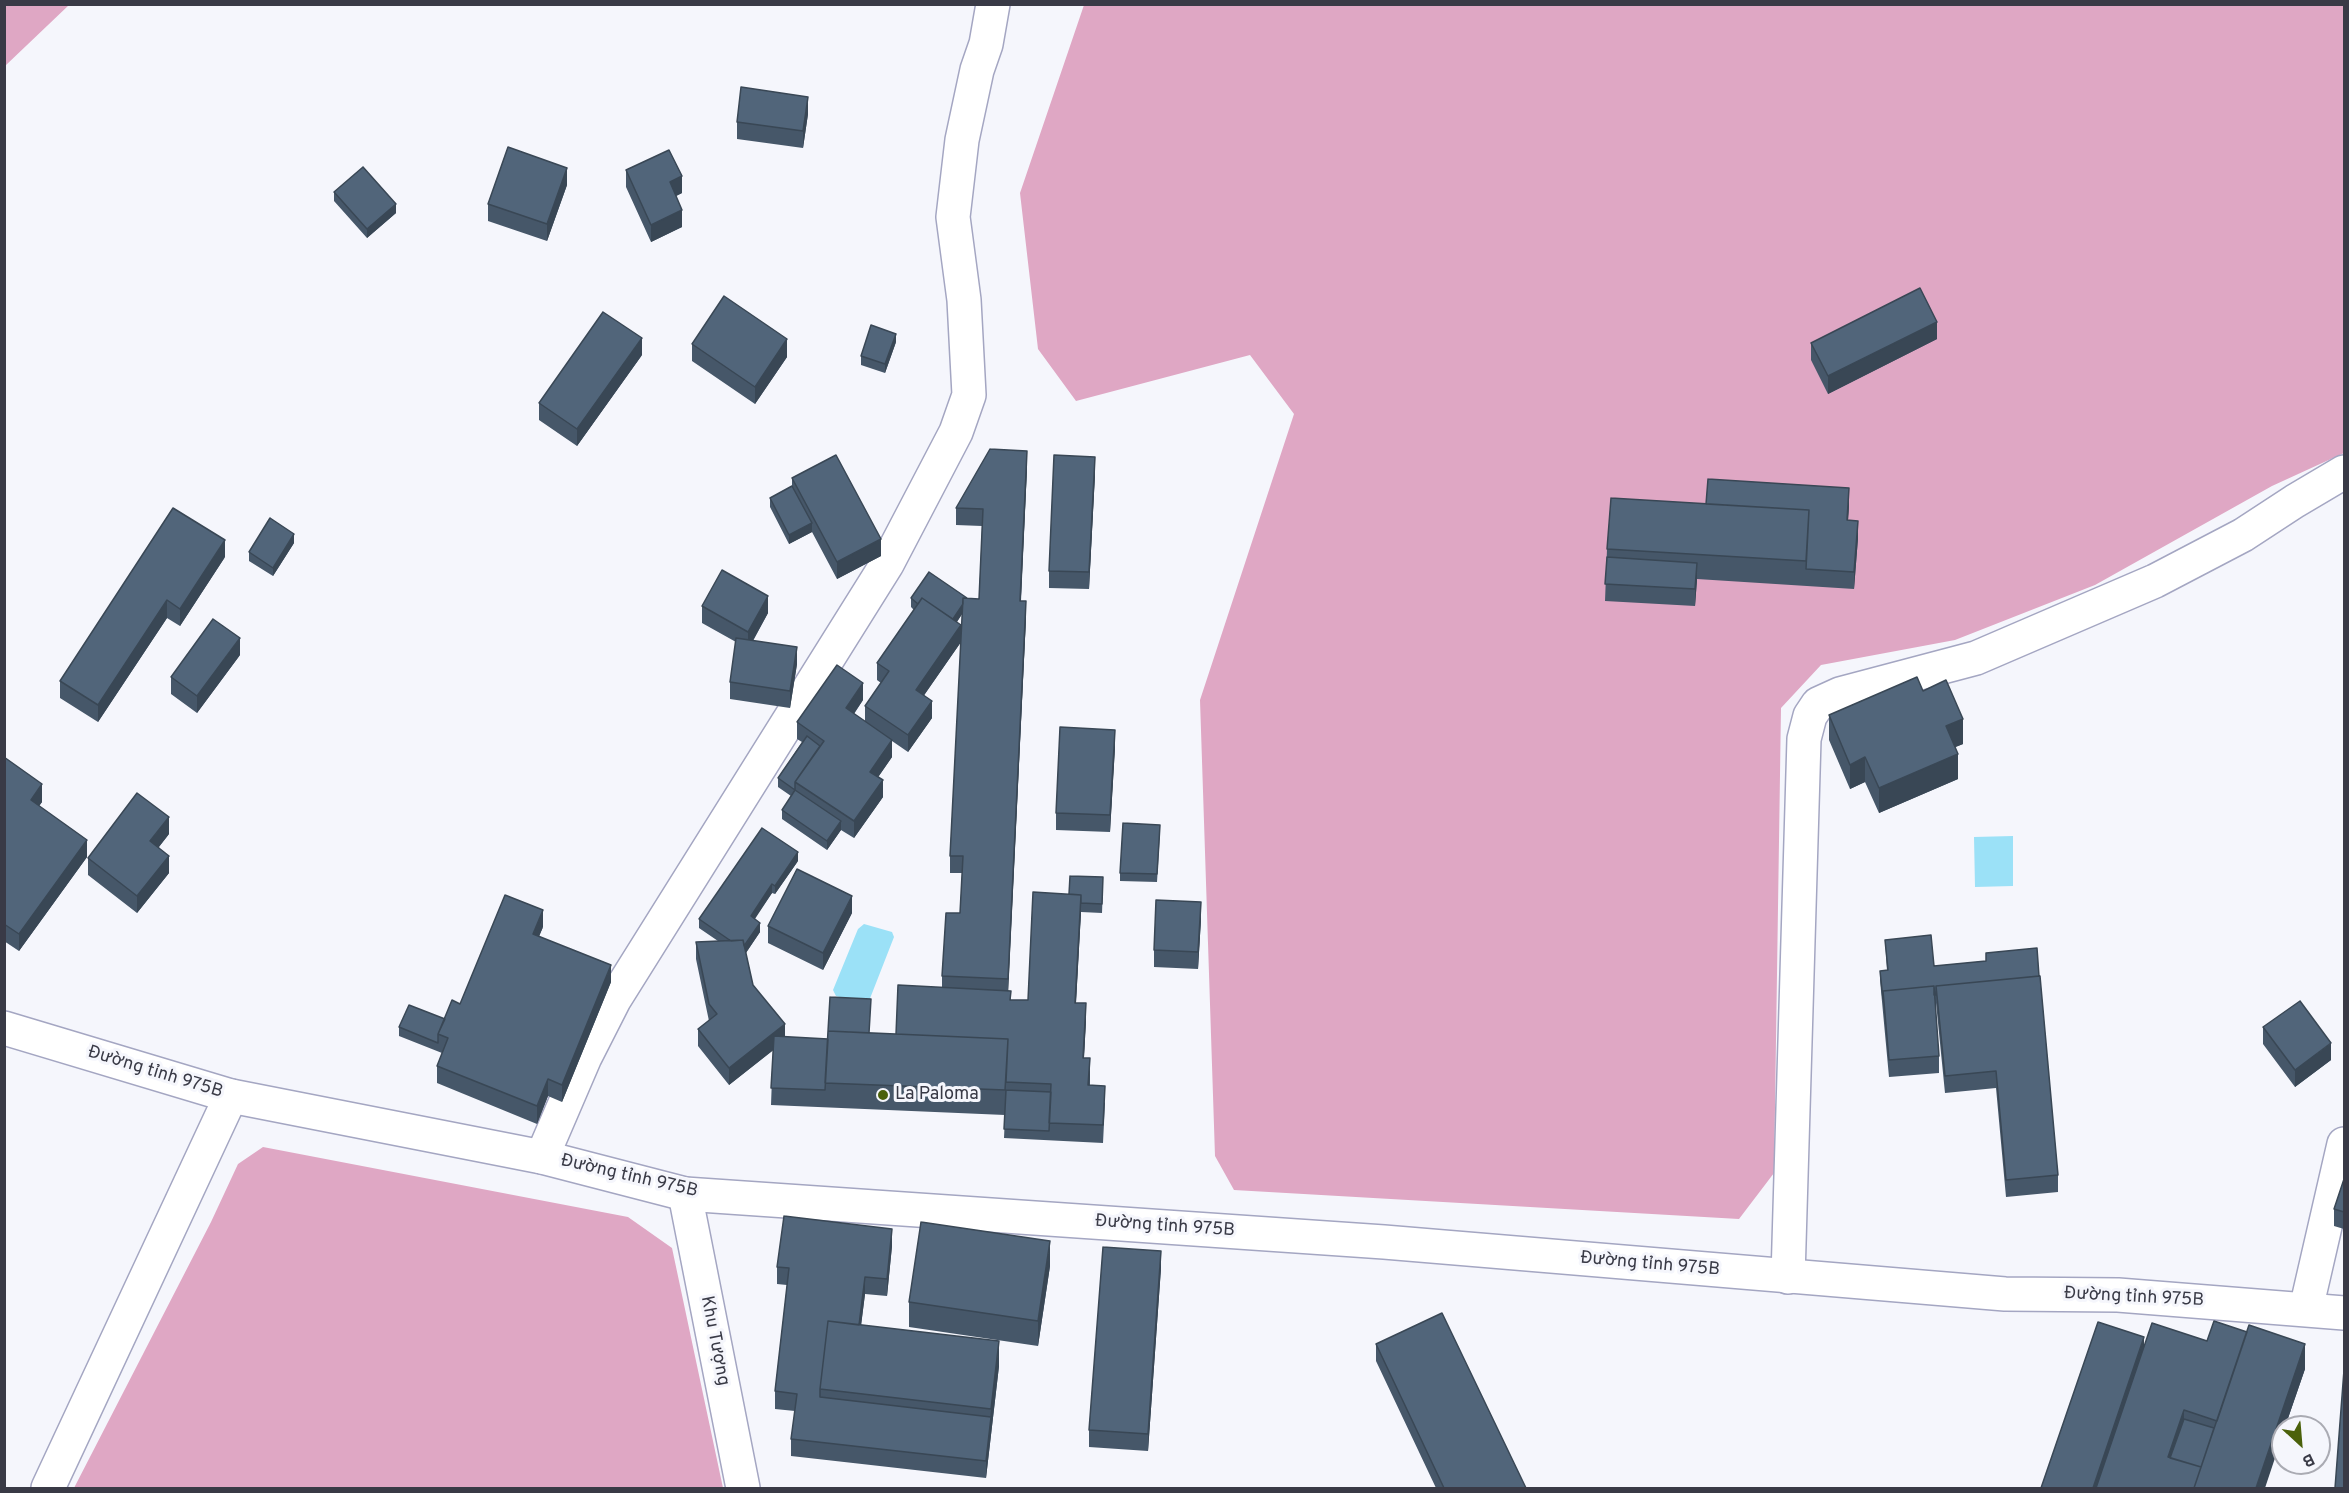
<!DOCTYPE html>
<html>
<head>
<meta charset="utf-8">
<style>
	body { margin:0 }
	#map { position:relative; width:2349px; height:1493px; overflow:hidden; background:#f5f6fc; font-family:Overpass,sans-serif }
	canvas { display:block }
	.frame { position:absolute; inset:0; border:6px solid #393a46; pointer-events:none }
	.north { position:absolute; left:2271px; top:1415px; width:60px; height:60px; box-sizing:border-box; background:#f5f6fc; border:2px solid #aaabb3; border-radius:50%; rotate:154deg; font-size:16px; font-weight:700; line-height:24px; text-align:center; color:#393a46 }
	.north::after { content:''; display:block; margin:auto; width:21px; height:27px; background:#4b610b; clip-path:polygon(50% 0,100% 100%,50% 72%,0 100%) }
</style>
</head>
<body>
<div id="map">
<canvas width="2349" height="1493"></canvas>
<div class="frame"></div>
<div class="north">B</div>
</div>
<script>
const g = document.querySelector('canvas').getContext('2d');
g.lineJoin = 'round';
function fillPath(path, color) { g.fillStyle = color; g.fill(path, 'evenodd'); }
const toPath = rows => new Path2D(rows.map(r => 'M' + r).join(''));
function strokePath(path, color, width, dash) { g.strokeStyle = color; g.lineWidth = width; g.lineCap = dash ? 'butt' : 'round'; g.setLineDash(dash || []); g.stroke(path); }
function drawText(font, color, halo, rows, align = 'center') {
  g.font = font + ' Overpass,sans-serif'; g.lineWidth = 6; g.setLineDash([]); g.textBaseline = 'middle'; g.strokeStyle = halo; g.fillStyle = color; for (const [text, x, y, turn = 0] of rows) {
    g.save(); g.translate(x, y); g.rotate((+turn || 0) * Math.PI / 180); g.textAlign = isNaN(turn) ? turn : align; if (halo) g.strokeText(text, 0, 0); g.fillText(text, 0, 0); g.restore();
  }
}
fillPath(toPath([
	[5,4,69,4,69,5,5,66],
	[1084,5,2344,5,2344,453,2272,486,2095,585,1955,640,1821,665,1781,708,1774,1173,1739,1219,1234,1190,1215,1156,1200,700,1294,414,1250,355,1076,401,1038,349,1020,193],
	[263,1147,628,1217,672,1248,723,1488,74,1488,211,1222,238,1164]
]), '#dfa7c4');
fillPath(toPath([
	[2013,836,2013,886,1975,887,1974,837],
	[864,924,892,932,894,937,869,1001,861,1003,836,996,833,990,858,929]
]), '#9be1f7');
const minor = toPath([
	[542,1157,585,1057,614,1000,887,564,956,432,969,395,964,300,953,217,962,140,977,70,986,44,993,4],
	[685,1194,743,1488],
	[1788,1277,1804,739,1810,716,1818,704,1840,694,1976,658,2155,581,2243,535,2295,501,2344,472],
	[2306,1309,2344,1144],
	[48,1488,231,1096]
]);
const major = toPath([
	[4,1028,231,1096,542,1157,685,1194,1384,1242,2005,1294,2118,1295,2344,1313]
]);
strokePath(minor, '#a4a6c2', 36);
strokePath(major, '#a4a6c2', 36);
strokePath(minor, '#fff', 33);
strokePath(major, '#fff', 33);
fillPath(toPath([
	[808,114,803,148,737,139,737,122],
	[626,170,682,193,676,196,682,227,651,242,626,187],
	[567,185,547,241,488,221,488,204],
	[334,192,396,213,367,238,334,201],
	[1937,339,1828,394,1811,360,1811,343],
	[896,342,885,373,861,365,861,356],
	[692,344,787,357,755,404,692,361],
	[642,355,577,446,539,420,539,403],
	[1027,468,1021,601,1026,618,1008,990,1011,1000,1028,1000,1069,894,1103,886,1102,913,1081,912,1076,1003,1086,1020,1084,1058,1090,1075,1090,1085,1105,1103,1103,1143,1004,1138,1005,1115,771,1105,773,1050,729,1085,698,1046,698,1029,709,1021,696,959,696,942,718,941,699,928,699,919,798,861,775,894,772,893,754,919,760,932,746,953,753,985,785,1037,828,1039,870,1033,896,1034,942,987,942,976,960,913,962,873,950,873,950,856,961,642,924,695,932,718,908,752,892,741,892,757,878,777,883,797,854,838,841,830,827,850,782,819,782,810,791,796,778,787,778,778,802,742,797,739,797,722,863,700,854,714,865,721,865,706,881,683,877,680,877,663,914,610,911,607,911,598,979,599,982,526,956,525,956,508],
	[962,614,961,641,957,622],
	[1095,474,1089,589,1049,588,1049,571],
	[792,478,881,556,837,579,812,532,789,544,770,507,770,498,792,486],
	[1849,505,1848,520,1858,538,1854,589,1697,579,1695,606,1605,601,1607,549],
	[294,543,273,576,249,561,249,552],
	[225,557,180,626,167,618,98,722,60,698,60,681],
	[702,606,768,613,753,641,797,664,790,708,730,699,730,682,736,642,702,623],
	[240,655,197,713,171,694,171,677],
	[1923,691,1963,744,1955,747,1958,779,1879,813,1865,782,1850,789,1829,740,1829,715],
	[1115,747,1110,832,1056,830,1056,813],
	[4,757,42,802,39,806,87,857,19,951,4,941],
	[1160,833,1157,882,1120,881,1120,873],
	[169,834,159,847,169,873,137,913,88,875,88,858],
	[852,913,823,970,768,943,768,926],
	[1201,919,1198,969,1154,967,1154,950],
	[543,927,539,936,611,982,562,1102,548,1096,537,1124,437,1083,437,1066,442,1053,399,1036,399,1027,445,1019],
	[1885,940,1934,966,1986,961,1986,953,2039,976,2058,1175,2058,1192,2006,1197,1996,1088,1945,1093,1936,1003,1935,1003,1939,1056,1939,1073,1889,1077,1880,980,1880,971,1887,971],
	[2263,1027,2331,1060,2295,1087,2263,1044],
	[2344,1179,2344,1229,2334,1226,2334,1209],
	[892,1246,887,1296,865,1294,861,1325,999,1366,986,1478,791,1456,791,1439,795,1411,775,1409,775,1391,787,1285,777,1284,777,1267],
	[1050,1266,1038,1346,909,1327,909,1302],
	[1161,1268,1148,1451,1089,1447,1089,1430],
	[1376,1344,1526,1488,1436,1488,1376,1361],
	[2144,1345,2305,1369,2285,1427,2041,1488]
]), '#465769');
fillPath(toPath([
	[808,97,808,114,803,148,803,131],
	[567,168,567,185,547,241,547,224],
	[682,176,682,193,670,199,670,182],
	[396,204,396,213,367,238,367,229],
	[682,210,682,227,651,242,651,225],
	[1937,322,1937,339,1828,394,1828,376],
	[896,334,896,342,885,373,885,364],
	[642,338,642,355,577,446,577,429],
	[787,339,787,357,755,404,755,387],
	[1027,451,1027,468,1020,618,1020,601],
	[1095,457,1095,474,1089,589,1089,572],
	[1849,488,1849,505,1847,537,1847,520],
	[1858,521,1858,538,1854,589,1854,572],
	[812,523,812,532,789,544,789,535],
	[294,534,294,543,273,576,273,568],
	[881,539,881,556,837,579,837,562],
	[225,540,225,557,180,626,180,609],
	[1697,563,1697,580,1695,606,1695,589],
	[768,596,768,613,748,649,748,632],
	[967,598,967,607,949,633,949,625],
	[167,600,167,618,98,722,98,705],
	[1026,601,1026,618,1008,996,1008,979],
	[961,625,961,642,916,707,916,690],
	[240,638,240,655,197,713,197,696],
	[797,647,797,664,790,708,790,691],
	[863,683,863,700,846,725,846,708],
	[932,701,932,718,908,752,908,735],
	[1963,719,1963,744,1946,751,1946,726],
	[1115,730,1115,747,1110,832,1110,815],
	[892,740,892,757,870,789,870,772],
	[1958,754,1958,779,1879,813,1879,788],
	[1865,757,1865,782,1850,789,1850,765],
	[883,780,883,797,854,838,854,821],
	[42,784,42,802,31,817,31,800],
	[169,817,169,834,150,858,150,841],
	[841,821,841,830,827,850,827,841],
	[87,840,87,857,19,951,19,934],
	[798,852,798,861,775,894,775,886],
	[169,856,169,873,137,913,137,896],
	[772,884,772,893,751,925,751,916],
	[1081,895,1081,912,1075,1020,1075,1003],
	[852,896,852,913,823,970,823,953],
	[1201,902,1201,919,1198,969,1198,952],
	[543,910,543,927,533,951,533,934],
	[760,923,760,932,743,957,743,949],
	[611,965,611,982,562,1102,562,1085],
	[1086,1003,1086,1020,1083,1075,1083,1058],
	[785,1024,785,1041,729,1085,729,1068],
	[2331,1043,2331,1060,2295,1087,2295,1070],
	[1090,1058,1090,1075,1088,1102,1088,1085],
	[548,1079,548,1096,537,1124,537,1106],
	[892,1229,892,1246,887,1296,887,1279],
	[1050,1241,1050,1266,1038,1346,1038,1321],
	[1161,1251,1161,1268,1148,1451,1148,1434],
	[865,1277,865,1294,859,1342,859,1325],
	[2144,1337,2144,1362,2102,1488,2093,1488],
	[999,1341,999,1366,986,1478,986,1461,991,1409],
	[2305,1344,2305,1369,2285,1427,2283,1427,2283,1434,2265,1488,2256,1488],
	[2184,1410,2184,1428,2170,1466,2168,1457]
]), '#394755');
const building = toPath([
	[741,87,808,97,803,131,737,122,741,87],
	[508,147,567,168,547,224,488,204,508,147],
	[669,150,682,176,670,182,682,210,651,225,626,170,669,150],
	[363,167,396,204,367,229,334,192,363,167],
	[1920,288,1937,322,1828,376,1811,343,1920,288],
	[724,296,787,339,755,387,692,344,724,296],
	[603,312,642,338,577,429,539,403,603,312],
	[871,325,896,334,885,364,861,356,871,325],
	[990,449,1027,451,1020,601,1026,601,1008,979,942,976,946,913,960,913,963,856,950,856,963,598,979,599,983,509,956,508,990,449],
	[836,455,881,539,837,562,792,478,836,455],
	[1054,455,1095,457,1089,572,1049,571,1054,455],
	[1708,479,1849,488,1847,520,1858,521,1854,572,1806,569,1809,510,1706,504,1708,479],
	[792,486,812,523,789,535,770,498,792,486],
	[1611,498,1809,510,1806,561,1607,549,1611,498],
	[173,508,225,540,180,609,167,600,98,705,60,681,173,508],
	[270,518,294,534,273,568,249,552,270,518],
	[1607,557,1697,563,1695,589,1605,584,1607,557],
	[722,570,768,596,748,632,702,606,722,570],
	[929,572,967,598,963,598,963,604,953,619,922,598,918,604,911,598,929,572],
	[922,598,961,625,916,690,932,701,908,735,865,706,889,671,877,663,922,598],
	[213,619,240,638,197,696,171,677,213,619],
	[736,638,797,647,790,691,730,682,736,638],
	[837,665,863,683,846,708,892,740,870,772,883,780,854,821,795,782,824,741,797,722,837,665],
	[1917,677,1923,691,1946,680,1963,719,1946,726,1958,754,1879,788,1865,757,1850,765,1829,715,1917,677],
	[1060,727,1115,730,1110,815,1056,813,1060,727],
	[807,736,820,746,795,782,795,790,778,778,807,736],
	[4,757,42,784,31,800,87,840,19,934,4,924,4,757],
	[795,790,841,821,827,841,782,810,795,790],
	[137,793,169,817,150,841,169,856,137,896,88,858,137,793],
	[1123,823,1160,825,1157,874,1120,873,1123,823],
	[762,828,798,852,775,886,772,884,751,916,760,923,744,946,743,940,731,941,699,919,762,828],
	[797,869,852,896,823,953,768,926,797,869],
	[1070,876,1103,877,1102,904,1081,903,1081,895,1069,894,1070,876],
	[1033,892,1081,895,1075,1003,1086,1003,1083,1058,1090,1058,1088,1085,1105,1086,1103,1125,1049,1123,1051,1084,1006,1082,1008,1039,896,1034,898,985,1011,991,1010,1000,1028,1000,1033,892],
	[505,895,543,910,533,934,611,965,562,1085,548,1079,537,1106,437,1066,448,1038,438,1034,452,1000,460,1004,505,895],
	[1156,900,1201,902,1198,952,1154,950,1156,900],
	[1931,935,1934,966,1986,961,1986,953,2037,948,2039,976,1936,986,1936,995,1934,995,1934,986,1883,991,1883,999,1880,971,1888,970,1885,940,1931,935],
	[743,940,753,985,785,1024,729,1068,698,1029,717,1014,709,1004,696,942,743,940],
	[2040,976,2058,1175,2006,1180,1996,1071,1945,1076,1936,986,2040,976],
	[1934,986,1939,1056,1889,1060,1883,991,1934,986],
	[830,997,871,999,869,1033,828,1031,830,997],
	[2300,1001,2331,1043,2295,1070,2263,1027,2300,1001],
	[409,1005,445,1019,438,1034,438,1043,399,1027,409,1005],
	[828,1031,1008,1039,1005,1090,825,1083,828,1031],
	[774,1036,828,1039,825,1090,771,1088,774,1036],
	[1006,1090,1051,1092,1049,1131,1004,1129,1006,1090],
	[2344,1179,2344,1212,2334,1209,2344,1179],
	[784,1216,892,1229,887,1279,865,1277,859,1325,828,1321,820,1389,820,1397,991,1417,986,1461,791,1439,797,1394,775,1391,789,1268,777,1267,784,1216],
	[921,1222,1050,1241,1038,1321,909,1302,921,1222],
	[1103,1247,1161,1251,1148,1434,1089,1430,1103,1247],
	[1442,1313,1526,1488,1444,1488,1376,1344,1442,1313],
	[828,1321,999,1341,991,1409,820,1389,828,1321],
	[2214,1321,2247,1332,2217,1421,2184,1410,2168,1457,2201,1467,2194,1488,2096,1488,2152,1323,2207,1341,2214,1321],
	[2098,1322,2144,1337,2093,1488,2041,1488,2098,1322],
	[2249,1325,2305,1344,2256,1488,2194,1488,2249,1325],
	[2344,1370,2344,1488,2335,1488,2344,1370],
	[2184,1419,2214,1428,2201,1467,2170,1458,2184,1419]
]);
fillPath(building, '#51657a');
strokePath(building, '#394755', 1.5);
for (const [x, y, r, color] of [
	[883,1095,6,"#4b610b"]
]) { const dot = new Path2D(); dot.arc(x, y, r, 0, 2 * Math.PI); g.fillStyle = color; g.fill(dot); strokePath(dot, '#f5f6fc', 2); }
drawText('18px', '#393a46', '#f5f6fc', [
	["Đường tỉnh 975B",155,1073,17],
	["Đường tỉnh 975B",629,1177,13],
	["Đường tỉnh 975B",1165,1227,4],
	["Đường tỉnh 975B",1650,1265,5],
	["Đường tỉnh 975B",2134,1298,3],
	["Khu Tượng",714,1341,79]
]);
drawText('18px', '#393a46', '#f5f6fc', [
	["La Paloma",895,1095]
], 'left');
</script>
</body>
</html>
